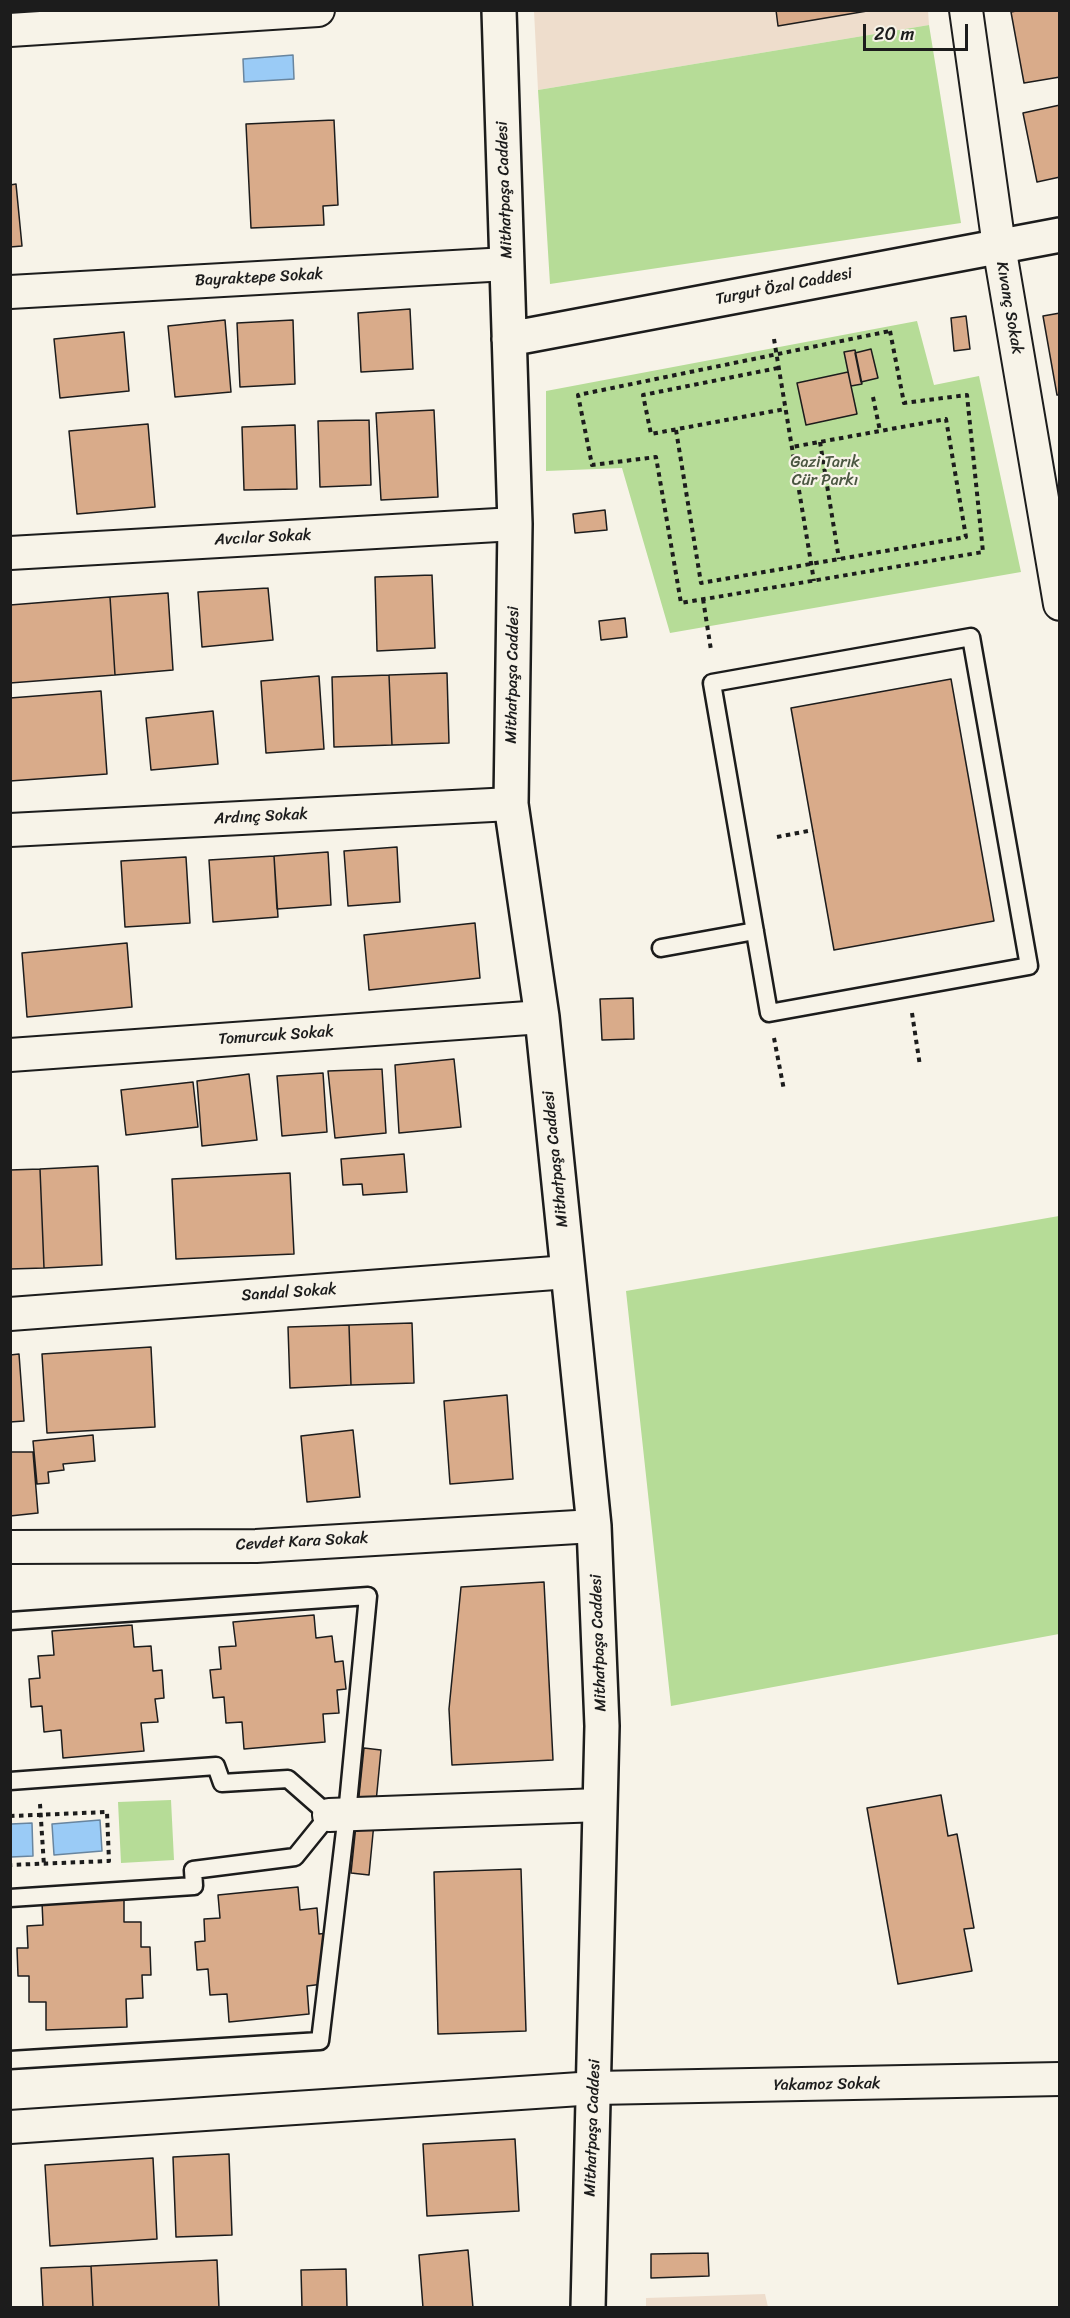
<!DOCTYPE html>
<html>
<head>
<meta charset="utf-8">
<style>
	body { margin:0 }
	#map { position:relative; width:1070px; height:2318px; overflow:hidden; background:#f7f3e8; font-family:Sriracha,sans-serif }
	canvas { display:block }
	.frame { position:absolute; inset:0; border:12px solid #1c1c1c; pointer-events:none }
	.scale { position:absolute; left:863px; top:24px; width:105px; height:27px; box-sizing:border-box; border:3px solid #1c1c1c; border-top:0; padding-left:8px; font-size:18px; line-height:21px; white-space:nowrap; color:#1c1c1c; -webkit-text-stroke:4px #f7f3e8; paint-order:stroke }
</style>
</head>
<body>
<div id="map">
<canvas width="1070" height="2318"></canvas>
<div class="frame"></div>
<div class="scale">20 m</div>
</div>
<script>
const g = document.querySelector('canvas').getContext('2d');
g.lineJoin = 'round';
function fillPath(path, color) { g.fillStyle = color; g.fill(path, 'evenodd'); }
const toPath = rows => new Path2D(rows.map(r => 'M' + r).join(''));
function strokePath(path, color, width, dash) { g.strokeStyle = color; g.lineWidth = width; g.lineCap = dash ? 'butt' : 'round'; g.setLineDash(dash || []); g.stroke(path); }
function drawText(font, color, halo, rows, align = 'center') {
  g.font = font + ' Sriracha,sans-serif'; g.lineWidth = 4.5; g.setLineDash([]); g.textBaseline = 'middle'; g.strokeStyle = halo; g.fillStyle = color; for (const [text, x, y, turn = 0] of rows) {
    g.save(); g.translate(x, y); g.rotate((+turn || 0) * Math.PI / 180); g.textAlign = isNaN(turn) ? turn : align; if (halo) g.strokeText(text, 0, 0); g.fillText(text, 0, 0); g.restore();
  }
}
fillPath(toPath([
	[928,10,929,25,538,90,534,11],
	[765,2294,768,2307,646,2307,646,2298]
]), '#edc');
fillPath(toPath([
	[929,25,961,223,550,284,538,90],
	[917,321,934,385,979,376,1021,572,670,633,622,468,546,471,546,391],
	[1059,1216,1059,1634,671,1706,626,1291],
	[171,1800,174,1860,121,1863,118,1802]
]), '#b6dc97');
const water = toPath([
	[293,55,294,79,244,82,243,59,293,55],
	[100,1820,102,1851,54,1855,52,1824,100,1820],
	[32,1823,33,1856,11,1857,11,1824,32,1823]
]);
fillPath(water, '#9acbf6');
strokePath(water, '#68859f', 1.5);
const building = toPath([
	[776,10,873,10,778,26,776,10],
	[1021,10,1060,10,1060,77,1024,83,1011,12,1021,10],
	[1060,105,1060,177,1037,182,1023,113,1060,105],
	[334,120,338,205,323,206,324,225,251,228,246,124,334,120],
	[16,184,22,246,10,247,10,185,16,184],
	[410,309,413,369,361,372,358,313,410,309],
	[1060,313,1060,395,1057,395,1043,316,1060,313],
	[966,316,970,349,954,351,951,318,966,316],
	[225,320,231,392,175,397,168,326,225,320],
	[293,320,295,384,240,387,237,323,293,320],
	[124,332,129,391,60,398,54,339,124,332],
	[871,349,878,378,861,382,855,353,871,349],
	[855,350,862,384,851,386,844,352,855,350],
	[848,372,857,414,806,425,797,383,848,372],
	[434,410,438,497,381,500,376,413,434,410],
	[369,420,371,485,320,487,318,421,369,420],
	[148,424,155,507,77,514,69,431,148,424],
	[295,425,297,489,244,490,242,427,295,425],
	[605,510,607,530,575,533,573,514,605,510],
	[432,575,435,648,377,651,375,577,432,575],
	[268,588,273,640,202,647,198,592,268,588],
	[168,593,173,670,115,675,110,597,168,593],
	[110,597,115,675,10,683,10,605,110,597],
	[625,618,627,637,601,640,599,621,625,618],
	[447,673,449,743,392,745,389,675,447,673],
	[389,675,392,745,334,747,332,677,389,675],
	[319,676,324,749,266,753,261,681,319,676],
	[951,679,994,921,834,950,791,708,951,679],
	[101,691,107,774,10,781,10,698,101,691],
	[213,711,218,764,151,770,146,718,213,711],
	[397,847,400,902,348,906,344,851,397,847],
	[328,852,331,905,277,909,274,856,328,852],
	[274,856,278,917,213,922,209,860,274,856],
	[186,857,190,923,125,927,121,861,186,857],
	[475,923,480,978,369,990,364,935,475,923],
	[127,943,132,1007,27,1017,22,953,127,943],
	[633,998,634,1039,602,1040,600,999,633,998],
	[454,1059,461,1127,399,1133,395,1065,454,1059],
	[382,1069,386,1133,335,1138,328,1071,382,1069],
	[323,1073,327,1132,282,1136,277,1076,323,1073],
	[249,1074,257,1140,202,1146,197,1081,249,1074],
	[193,1082,198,1127,126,1135,121,1090,193,1082],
	[404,1154,407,1192,363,1195,362,1184,343,1185,341,1159,404,1154],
	[98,1166,102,1265,44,1268,40,1169,98,1166],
	[40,1169,44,1268,10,1269,10,1170,40,1169],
	[290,1173,294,1254,176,1259,172,1179,290,1173],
	[412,1323,414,1383,351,1385,349,1325,412,1323],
	[349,1325,351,1385,290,1388,288,1327,349,1325],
	[151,1347,155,1427,47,1433,42,1354,151,1347],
	[19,1354,24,1421,10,1422,10,1355,19,1354],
	[507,1395,513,1479,450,1484,444,1401,507,1395],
	[353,1430,360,1497,307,1502,301,1436,353,1430],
	[93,1435,95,1461,63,1464,64,1470,48,1472,49,1483,37,1484,33,1441,93,1435],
	[10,1452,33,1452,38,1513,10,1516,10,1452],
	[544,1582,553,1760,452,1765,449,1709,461,1587,544,1582],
	[314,1615,316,1638,332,1636,335,1662,343,1661,346,1689,337,1690,339,1713,323,1714,325,1742,244,1749,242,1722,226,1723,224,1697,213,1698,210,1670,221,1669,219,1647,236,1646,233,1622,314,1615],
	[132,1625,134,1647,151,1646,153,1671,162,1670,164,1698,155,1699,158,1722,141,1723,144,1751,63,1758,61,1730,44,1732,42,1706,31,1707,29,1679,40,1678,38,1656,54,1655,52,1631,132,1625],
	[364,1748,381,1750,369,1875,351,1873,364,1748],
	[941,1795,948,1836,957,1834,974,1928,964,1929,972,1971,898,1984,867,1808,941,1795],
	[521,1869,526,2031,438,2034,434,1872,521,1869],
	[298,1887,300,1910,317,1908,319,1934,328,1933,323,1984,307,1986,309,2014,229,2022,227,1994,210,1995,208,1969,197,1970,195,1942,205,1941,204,1919,220,1918,218,1895,298,1887],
	[124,1900,124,1922,141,1922,141,1947,150,1947,151,1975,142,1975,143,1998,126,1999,127,2027,46,2030,46,2002,29,2002,29,1976,18,1976,17,1948,28,1948,27,1926,43,1925,42,1902,124,1900],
	[515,2139,519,2211,427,2216,423,2144,515,2139],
	[229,2154,232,2235,176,2237,173,2157,229,2154],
	[153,2158,157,2239,50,2246,45,2165,153,2158],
	[468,2250,473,2308,423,2308,419,2255,468,2250],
	[708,2253,709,2276,651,2278,651,2254,708,2253],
	[217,2260,219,2308,93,2308,91,2266,217,2260],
	[91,2266,93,2308,43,2308,41,2268,91,2266],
	[346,2269,347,2308,302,2308,301,2270,346,2269]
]);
fillPath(building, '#d9ab8a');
strokePath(building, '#1c1c1c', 1.5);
const lane = toPath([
	[971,637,1029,966,769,1013,712,683,971,637],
	[661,948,755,931],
	[10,1621,368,1596,347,1814,320,2041,10,2060],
	[10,1781,216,1766,222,1783,288,1779,329,1815,295,1857,193,1870,194,1886,10,1898]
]);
const street = toPath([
	[966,10,999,246,1060,604],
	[10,30,318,10],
	[10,292,507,264],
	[10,553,515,524],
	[10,830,511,804],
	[10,1055,542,1017],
	[10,1314,568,1272],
	[10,1547,256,1546,594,1526],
	[329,1815,600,1805],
	[10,2127,595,2088,1060,2079]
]);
const secondary = toPath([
	[499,10,515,524,511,804,542,1017,594,1526,602,1726,588,2308],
	[509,339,1060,235]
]);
strokePath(lane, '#1c1c1c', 21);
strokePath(street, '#1c1c1c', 36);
strokePath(secondary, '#1c1c1c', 38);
strokePath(toPath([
	[890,331,904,403,967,395,983,552,681,603,656,457,592,465,578,395,890,331],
	[774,339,814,581],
	[778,368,643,395,651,434,785,409],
	[873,397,880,431],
	[676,430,701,583,966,537,946,419,792,447],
	[820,442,839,559],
	[703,599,711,650],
	[777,837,813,830],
	[912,1013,920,1066],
	[774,1038,784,1090],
	[40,1804,44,1866],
	[10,1816,107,1812,109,1861,10,1865]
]), '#1c1c1c', 4, [4.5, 4.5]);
strokePath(lane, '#f7f3e8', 16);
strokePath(street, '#f7f3e8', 32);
strokePath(secondary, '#f7f3e8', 33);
drawText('16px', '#1c1c1c', '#f7f3e8', [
	["Mithatpaşa Caddesi",505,190,-92],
	["Bayraktepe Sokak",259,278,-3],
	["Turgut Özal Caddesi",784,287,-11],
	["Kıvanç Sokak",1009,308,80],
	["Avcılar Sokak",263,538,-3],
	["Mithatpaşa Caddesi",513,675,-89],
	["Ardınç Sokak",261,817,-3],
	["Tomurcuk Sokak",276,1036,-4],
	["Mithatpaşa Caddesi",556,1159,-96],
	["Sandal Sokak",289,1293,-4],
	["Cevdet Kara Sokak",302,1542,-3],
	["Mithatpaşa Caddesi",599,1643,-92],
	["Yakamoz Sokak",827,2085,-1],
	["Mithatpaşa Caddesi",593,2128,-88]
]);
drawText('16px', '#4a5641', '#f7f3e8', [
	["Gazi Tarık",825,463],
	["Cür Parkı",825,481]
]);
</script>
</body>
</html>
